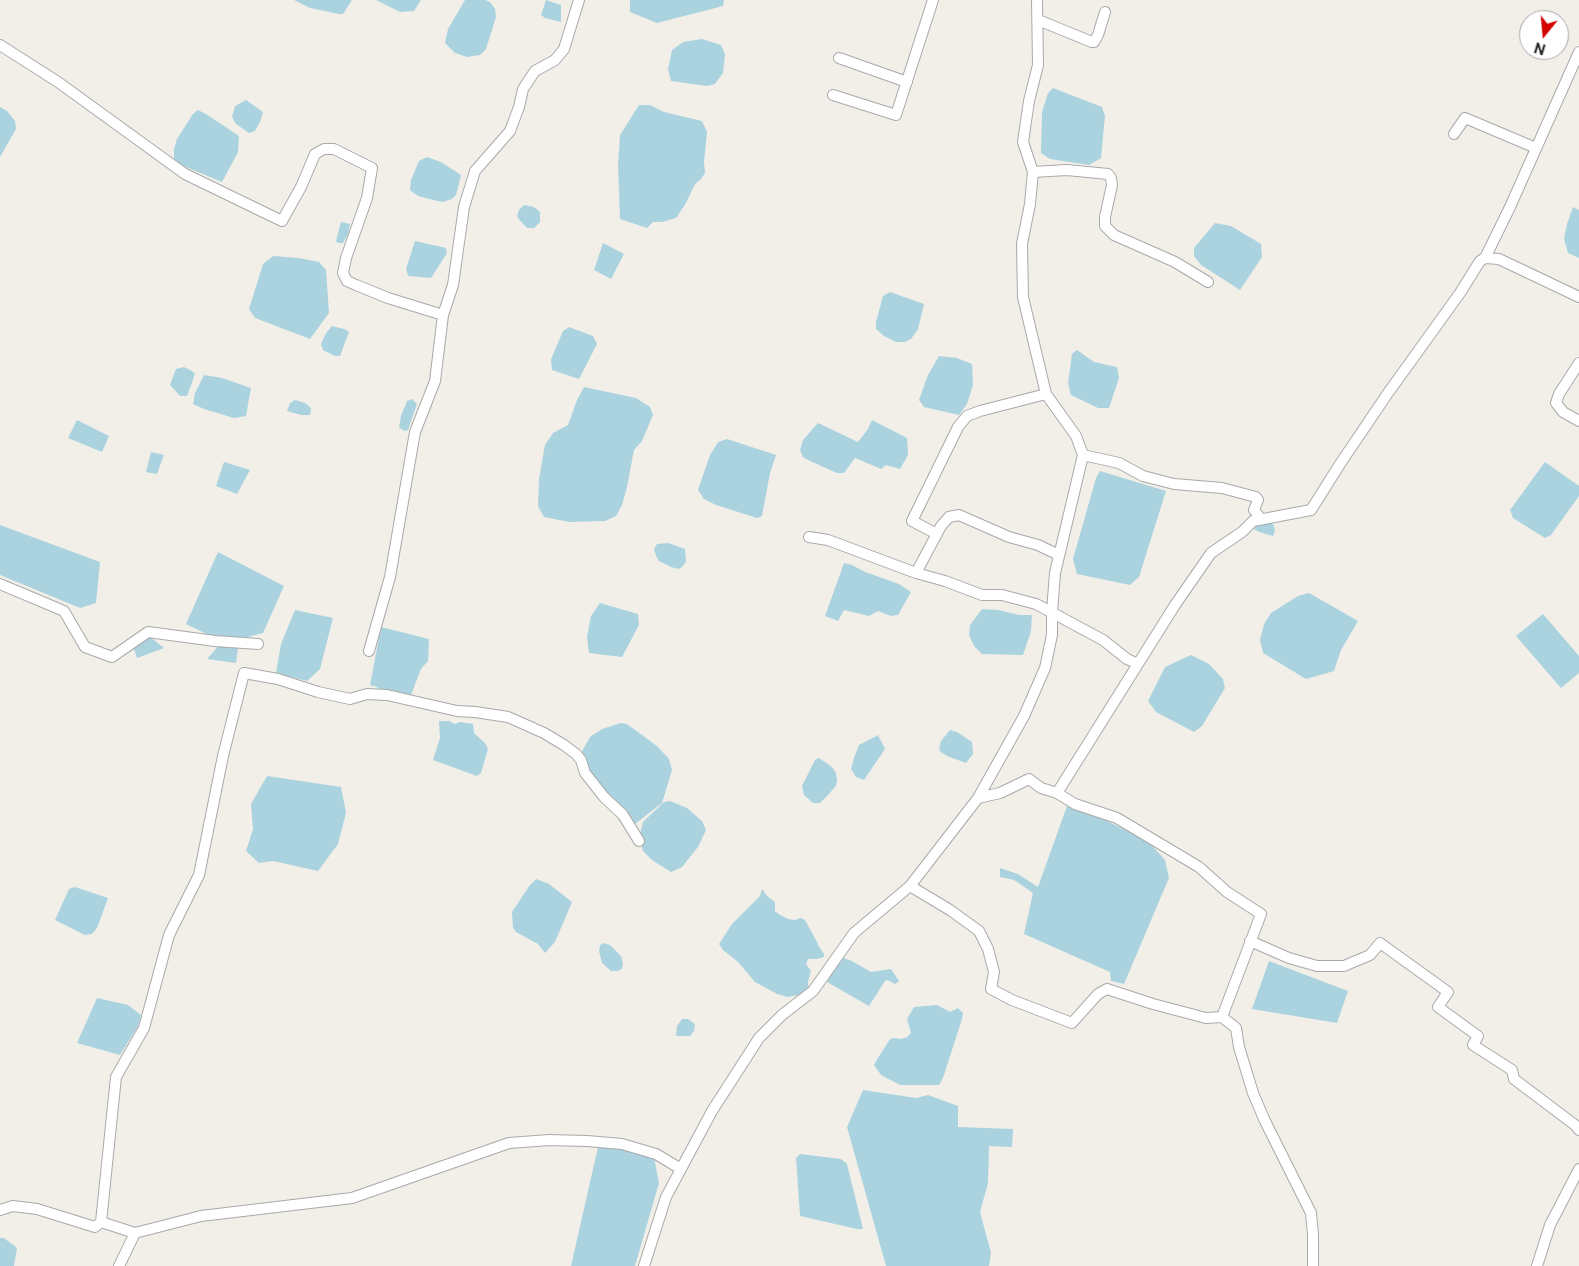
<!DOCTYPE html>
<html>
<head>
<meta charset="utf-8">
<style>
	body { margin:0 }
	#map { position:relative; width:1579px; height:1266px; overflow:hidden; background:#f2efe9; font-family:"Public Sans",sans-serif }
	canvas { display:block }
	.north { position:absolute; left:1519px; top:10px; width:50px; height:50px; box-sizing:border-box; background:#fff; border:1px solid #a7a7a7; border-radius:50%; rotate:197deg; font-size:14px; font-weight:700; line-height:20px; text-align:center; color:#222 }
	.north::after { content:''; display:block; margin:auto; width:18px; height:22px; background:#d40000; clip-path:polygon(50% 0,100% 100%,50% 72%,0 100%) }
</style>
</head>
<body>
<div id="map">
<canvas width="1579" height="1266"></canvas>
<div class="north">N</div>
</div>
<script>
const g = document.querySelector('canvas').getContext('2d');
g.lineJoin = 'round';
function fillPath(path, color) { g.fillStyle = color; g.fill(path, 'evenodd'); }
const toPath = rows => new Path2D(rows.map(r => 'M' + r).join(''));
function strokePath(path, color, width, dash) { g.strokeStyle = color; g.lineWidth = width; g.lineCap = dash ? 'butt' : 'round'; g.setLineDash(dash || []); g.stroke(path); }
fillPath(toPath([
	[294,0,352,0,343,14,339,14,310,8],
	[376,0,421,0,414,11,400,12],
	[465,0,485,0,490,2,495,9,496,17,486,49,480,55,467,57,455,53,445,43,448,29],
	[546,0,561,5,561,22,545,18,541,15],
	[630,0,724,0,723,6,657,23,630,12],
	[702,39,721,45,725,54,723,73,715,84,707,86,671,81,668,69,672,50,683,42],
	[1053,88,1102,107,1105,116,1101,158,1089,165,1050,159,1041,153,1042,112,1048,93],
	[246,100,263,112,260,122,255,131,249,133,236,124,232,117,235,106],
	[639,105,650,105,664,112,702,121,707,132,704,162,705,173,701,179,695,184,686,203,676,218,662,222,653,222,647,228,620,219,618,165,620,135],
	[0,107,7,111,15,121,16,129,0,157],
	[198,110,206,114,239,136,238,152,222,182,181,165,174,160,174,149,177,139,193,114],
	[427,157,441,162,461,175,456,195,452,199,443,202,433,200,418,196,410,190,411,180,419,161],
	[524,205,534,207,540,212,540,222,534,228,527,228,517,217,519,210],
	[1573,207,1579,210,1579,258,1568,253,1564,239,1567,224],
	[341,222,350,224,348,234,343,243,338,243,336,241],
	[1215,223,1231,226,1261,244,1262,257,1240,290,1201,265,1194,256,1194,248],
	[415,241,446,248,447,253,431,278,408,276,406,269],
	[603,243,624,254,611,279,594,270],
	[273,256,299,258,319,262,326,270,329,313,310,339,255,318,249,309,263,264],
	[890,292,924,304,918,329,911,339,905,342,896,342,884,336,876,329,876,322,883,296],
	[332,326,344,329,349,332,340,356,335,356,323,350,321,344,326,333],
	[569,327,593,336,597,344,579,379,552,370,551,359,563,331],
	[1077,350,1094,362,1117,367,1119,378,1109,408,1098,408,1071,395,1068,383,1072,354],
	[939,356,957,358,972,364,973,385,967,404,959,415,924,407,919,400,928,375],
	[184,367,192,371,195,374,187,396,180,396,170,385,176,369],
	[204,375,222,378,251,388,246,416,234,418,204,409,193,404,195,393],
	[584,387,636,398,650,407,653,415,642,441,634,450,627,487,622,505,616,516,605,521,569,522,544,517,538,506,539,479,545,445,553,433,568,425,577,400],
	[412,399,417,404,408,430,404,431,399,427,401,416,407,401],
	[295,400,305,403,311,408,310,415,301,415,287,411,290,403],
	[77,420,109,436,102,452,68,438],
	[872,420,907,438,908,455,900,469,886,465,881,469,855,458,844,473,837,473,810,461,803,457,800,450,803,440,818,423,858,442,868,429],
	[727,439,776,455,770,473,762,516,757,518,716,505,704,499,698,490,710,455,718,442],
	[151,452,164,455,157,474,146,472],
	[224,462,250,470,237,494,216,486],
	[1545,462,1579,486,1579,496,1551,535,1545,538,1513,518,1510,510],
	[1100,471,1166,491,1139,577,1130,585,1077,574,1073,559,1096,478],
	[1269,521,1273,524,1275,531,1273,536,1259,532,1254,529,1258,524],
	[0,525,100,562,96,603,80,608,0,575],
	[668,543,685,549,686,562,682,567,678,569,671,567,659,561,656,556,654,549,657,544],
	[218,552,284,586,263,633,237,640,211,636,186,624],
	[844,563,852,565,865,572,899,584,911,592,898,615,891,616,878,611,869,616,844,610,838,621,825,616],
	[1309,593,1358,621,1341,650,1334,671,1306,679,1263,653,1260,640,1264,624,1271,613,1298,596],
	[600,603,638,614,639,625,622,657,589,653,587,637,591,616],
	[982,609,998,610,1020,615,1032,615,1031,631,1023,655,982,654,974,646,969,635,970,625],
	[295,610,333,618,320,669,307,681,276,673,281,644],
	[1543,614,1579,656,1579,673,1561,688,1516,636],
	[381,627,429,639,428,661,421,669,411,695,400,694,391,691,380,691,377,687,370,685],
	[149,636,164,648,137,658,133,646],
	[220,644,238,648,236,663,207,659],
	[1191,655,1209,664,1223,679,1225,688,1202,726,1194,732,1156,712,1148,701,1165,667],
	[439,721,449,721,455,724,460,722,473,724,474,733,485,743,488,749,481,773,477,776,433,760,440,738],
	[621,723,627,724,657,746,669,759,672,770,662,803,635,824,597,781,582,758,582,751,590,737,602,729],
	[950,730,957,732,972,742,973,754,966,763,947,756,941,752,939,749,941,741],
	[878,735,885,749,864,780,856,777,851,769,854,758,859,745],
	[819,758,832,767,836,773,837,780,836,786,827,796,820,803,813,803,804,795,802,786,815,760],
	[267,776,341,787,346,813,338,844,318,871,273,861,259,863,246,851,253,829,251,804],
	[670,801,687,808,702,821,706,830,698,847,682,867,671,872,652,860,643,851,641,844,640,834,643,822,664,802],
	[1067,806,1103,819,1148,841,1165,860,1169,878,1124,984,1111,981,1110,972,1024,934,1033,893,1014,880,1000,877,1000,868,1018,874,1038,887],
	[536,879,549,884,572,902,555,942,545,953,538,944,516,932,513,928,512,912,530,885],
	[75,887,108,898,97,928,92,934,85,935,55,920,69,889],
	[762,889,767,896,775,902,775,911,780,915,788,919,795,920,801,918,805,920,817,942,818,945,824,954,824,957,817,959,808,959,806,964,811,971,808,982,809,989,799,995,788,997,777,994,755,982,738,962,723,950,719,944,732,924,760,896],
	[604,943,610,945,621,956,623,964,622,969,617,971,611,971,602,963,599,951,600,945],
	[841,957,852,961,871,972,891,969,899,981,895,984,887,980,885,981,869,1006,827,982],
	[1269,961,1348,991,1337,1023,1252,1009],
	[97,998,128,1005,141,1015,138,1026,120,1055,77,1043],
	[937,1005,950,1012,958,1008,963,1013,962,1019,943,1078,939,1085,900,1085,881,1075,874,1065,876,1061,890,1039,894,1038,902,1039,907,1037,911,1033,907,1019,914,1007],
	[682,1019,688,1019,695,1024,694,1031,690,1036,676,1036,677,1026],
	[863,1090,916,1098,928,1095,958,1106,958,1127,1013,1129,1012,1147,989,1146,988,1183,980,1212,991,1253,989,1266,886,1266,847,1127],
	[606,1144,654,1157,659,1183,635,1266,571,1266,598,1147],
	[800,1154,841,1159,847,1164,863,1229,857,1229,800,1216,796,1158],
	[0,1238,4,1238,17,1248,14,1266,0,1266]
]), '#aad3df');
const minor = toPath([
	[1038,20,1092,42,1094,42,1098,35,1105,12],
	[0,45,58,82,185,174,282,221,301,187,315,154,324,149,334,149,372,168,367,198,346,258,343,273,347,281,356,285,388,298,443,315,453,285,464,207,475,171,510,131,519,107,523,89,535,71,555,60,564,49,579,0],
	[839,58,907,82],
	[833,95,896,115,933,0],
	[1454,134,1465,118,1536,148],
	[1033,172,1067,170,1108,174,1111,178,1112,185,1105,217,1105,226,1114,235,1175,262,1208,282],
	[1485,258,1510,207,1579,52],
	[1579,363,1559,394,1556,403,1563,412,1579,421],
	[1083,455,1119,463,1143,476,1174,484,1222,488,1256,497,1258,500,1254,510,1261,519],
	[937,534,912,521,958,427,967,416,980,411,1046,394],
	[809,537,828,540,916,573,945,581,982,595,1002,595,1036,604,1103,640,1127,659,1138,664],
	[916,573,941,526,949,517,959,515,1009,537,1038,545,1059,555],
	[0,584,64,611,85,647,112,657,148,632,215,641,258,644],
	[369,651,390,577,415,432,435,381,443,315],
	[978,798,1000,793,1029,779,1041,788,1057,793],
	[910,886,950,910,979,931,988,949,994,972,991,989,1012,1000,1072,1023,1098,994,1107,989,1153,1004,1206,1018,1222,1017],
	[1250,941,1289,958,1317,966,1344,966,1370,955,1380,943,1448,992,1438,1007,1478,1036,1473,1045,1512,1070,1514,1079,1575,1125,1579,1130],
	[0,1210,13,1206,37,1209,95,1227,101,1222],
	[135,1233,201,1216,352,1198,509,1143,549,1140,587,1141,622,1144,656,1154,681,1169],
	[119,1266,135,1233,101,1222,116,1077,144,1028,169,935,199,875,223,756,244,673,278,679,318,692,350,699,367,694,387,695,457,711,475,712,508,717,544,733,564,745,576,754,581,760,585,773,604,797,623,815,639,841],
	[644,1266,666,1197,712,1111,759,1038,782,1015,813,991,854,933,910,886,978,798,1024,716,1045,668,1052,635,1052,612,1055,573,1083,455,1076,436,1046,394,1023,297,1022,244,1030,204,1033,172,1023,142,1029,101,1038,65,1037,0],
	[1313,1266,1313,1235,1311,1213,1264,1119,1253,1093,1239,1047,1236,1028,1222,1017,1261,914,1227,892,1199,867,1117,818,1075,804,1057,793,1175,605,1211,553,1242,532,1253,521,1311,510,1340,464,1388,393,1460,293,1480,261,1485,258,1499,259,1579,297],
	[1537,1266,1550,1225,1579,1169]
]);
strokePath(minor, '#a9a9a9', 12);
strokePath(minor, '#fff', 10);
</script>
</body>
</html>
